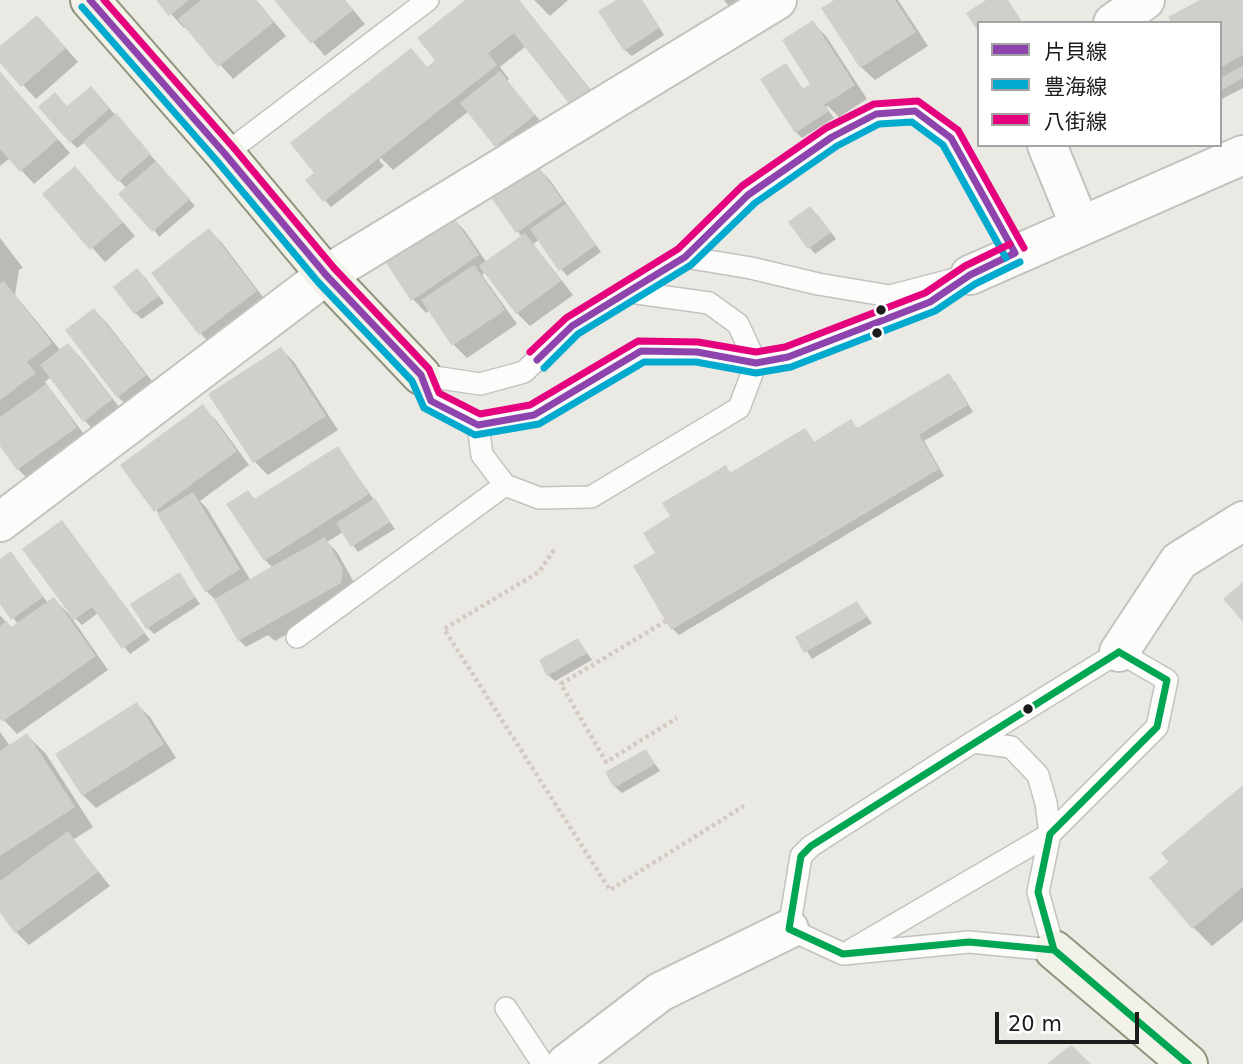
<!DOCTYPE html>
<html>
<head>
<meta charset="utf-8">
<style>
	body { margin:0 }
	#map { position:relative; width:1243px; height:1064px; overflow:hidden; background:#eae9e4; font-family:"DejaVu Sans","Noto Sans JP",sans-serif }
	canvas { display:block }
	.legend { position:absolute; left:977px; top:21px; width:245px; height:126px; box-sizing:border-box; background:#fff; border:2px solid #a4a4a4; margin:0; padding:9px 12px; list-style:none; font-size:21px; color:#1c1c1c }
	.legend li { display:flex; align-items:center; gap:14px; height:35px }
	.legend b { width:35px; border:2px solid #a4a4a4 }
	.scale { position:absolute; left:995px; top:1012px; width:144px; height:32px; box-sizing:border-box; border:4px solid #1c1c1c; border-top:0; padding-left:9px; font-size:21px; line-height:24px; white-space:nowrap; color:#1c1c1c; -webkit-text-stroke:5px #fff; paint-order:stroke }
</style>
</head>
<body>
<div id="map">
<canvas width="1243" height="1064"></canvas>
<ul class="legend">
<li><b style="height:9px;background:#8e44ad"></b>片貝線</li>
<li><b style="height:9px;background:#00a9ce"></b>豊海線</li>
<li><b style="height:9px;background:#e5007d"></b>八街線</li>
</ul>
<div class="scale">20 m</div>
</div>
<script>
const g = document.querySelector('canvas').getContext('2d');
g.lineJoin = 'round';
function fillPath(path, color) { g.fillStyle = color; g.fill(path, 'evenodd'); }
const toPath = rows => new Path2D(rows.map(r => 'M' + r).join(''));
function strokePath(path, color, width, dash) { g.strokeStyle = color; g.lineWidth = width; g.lineCap = dash ? 'butt' : 'round'; g.setLineDash(dash || []); g.stroke(path); }
fillPath(toPath([
	[158,0,256,0,286,36,233,79,186,26,184,28],
	[276,0,345,0,365,24,325,56],
	[468,0,519,0,602,104,585,117,526,46,500,67,509,79,507,81,547,129,510,159,469,111,393,170,381,158,379,160,384,166,331,207,307,180,316,173,411,50,428,68,438,60],
	[534,0,568,0,550,16],
	[619,0,642,0,664,35,632,56,625,50],
	[724,0,755,0,734,13],
	[837,0,898,0,928,46,875,80,861,67],
	[1203,0,1243,0,1243,88,1220,100,1220,23],
	[813,23,826,36,867,99,839,117,828,106,826,107,834,118,802,138,796,132,804,90,810,86],
	[50,30,78,62,36,99,0,60,0,48],
	[0,72,70,153,34,184,10,158,0,166],
	[97,94,195,206,159,237,127,189,85,142,77,148,71,142,67,108],
	[536,166,549,179,601,252,567,276,539,240,533,244,573,295,530,326,517,313,486,272,482,275,517,324,467,358,454,345,430,310,426,313,413,299,452,217,465,231,487,263,522,237,492,196],
	[88,182,135,236,105,262,45,195],
	[817,214,836,239,815,254,809,247],
	[209,230,222,243,269,305,214,347,201,334],
	[0,238,23,268,19,270,15,295,61,351,68,345,81,358,124,413,98,434,85,421,51,377,45,382,89,441,31,482,18,469,0,443],
	[144,276,164,303,142,319,135,313],
	[94,310,107,323,158,389,132,410,118,397],
	[281,349,294,362,338,430,268,475,255,462,210,394],
	[948,375,955,382,973,412,924,441,944,476,679,635,673,629,635,567,658,553,673,517,725,467,732,474,805,430,815,443,851,422,859,429],
	[202,407,216,420,249,465,200,501,206,507,251,581,273,568,265,560,228,505,248,492,256,500,337,448,395,529,358,552,343,532,327,542,337,552,355,584,354,596,275,641,268,635,246,647,239,640,218,602,206,591,160,515,122,465],
	[68,529,150,640,130,654,98,613,82,625,72,615],
	[11,553,48,603,54,599,69,614,108,670,17,734,0,716,0,615,12,629,18,624,0,601,0,561],
	[179,574,200,604,154,634,147,627],
	[857,603,872,623,812,659,798,638],
	[578,640,592,660,555,681,548,675],
	[136,704,150,717,176,758,96,808,83,795],
	[0,732,10,746,27,735,46,754,93,827,73,840,110,886,29,945,16,932,0,910],
	[646,751,660,771,622,793,615,787],
	[1243,787,1243,921,1212,946,1193,927,1171,862]
]), '#0003');
fillPath(toPath([
	[156,0,189,0,169,16],
	[201,0,255,0,274,22,218,67,178,19],
	[274,0,345,0,353,10,311,44],
	[465,0,519,0,590,90,570,105,514,33,488,53,497,65,323,202,305,180,314,173,290,143,411,48,427,67,435,60,417,38],
	[616,0,642,0,659,28,624,51,598,11],
	[834,0,895,0,916,32,860,68,821,8],
	[986,0,1008,0,1023,23,979,23,979,33,966,13],
	[1200,0,1243,0,1243,55,1220,68,1220,23,1171,23,1168,17],
	[37,15,66,48,21,87,0,63,0,46],
	[813,20,855,85,824,105,829,111,795,133,760,79,786,63,803,89,810,84,782,40],
	[1243,66,1243,78,1220,91,1220,78],
	[500,71,535,115,495,147,460,103],
	[0,72,58,139,20,172,0,149],
	[91,86,110,108,70,143,38,107,55,92,67,106],
	[116,113,151,154,118,182,83,142],
	[156,161,190,199,152,232,118,194],
	[536,163,563,201,516,233,490,196],
	[75,166,123,222,90,250,42,194],
	[566,204,596,245,559,271,530,229],
	[810,206,831,232,808,249,788,222],
	[452,215,479,255,411,301,385,261],
	[209,228,257,291,199,335,151,273],
	[525,233,561,281,516,314,479,266],
	[474,265,505,310,452,346,421,300],
	[137,268,159,296,134,314,113,287],
	[4,281,52,343,27,362,36,373,0,400,0,283],
	[94,308,146,375,117,398,65,330],
	[68,343,113,399,83,422,40,365],
	[281,347,326,416,253,463,208,394],
	[949,373,968,405,919,435,939,469,671,630,633,566,655,553,643,533,670,516,662,503,726,465,730,473,805,428,814,442,851,419,857,428],
	[46,384,77,427,17,470,0,446,0,417],
	[203,404,237,451,154,512,120,465],
	[338,446,369,494,264,561,226,504,248,490,254,499],
	[193,492,240,569,205,592,157,514],
	[375,498,390,522,351,547,336,523],
	[62,520,145,633,122,649,92,607,74,620,22,549],
	[325,537,343,569,341,583,238,641,214,599],
	[11,551,43,597,11,620,0,604,0,559],
	[180,572,195,597,146,629,130,604],
	[1243,582,1243,622,1223,599],
	[54,597,96,656,2,722,0,719,0,626,7,621,11,627],
	[857,601,867,617,804,653,795,637],
	[578,638,587,653,547,676,539,660],
	[137,702,164,744,82,796,55,754],
	[27,733,75,807,0,856,0,751],
	[646,749,655,764,614,788,605,772],
	[1243,785,1243,887,1192,929,1149,878,1168,862,1161,853],
	[68,831,98,872,15,933,0,913,0,881],
	[1071,1045,1091,1064,1047,1064]
]), '#d1cfcb');
const lane = toPath([
	[225,154,428,0],
	[685,257,751,268,818,284,890,296,955,279],
	[970,275,930,302,788,357,756,363,697,352,641,351,534,415,478,425,431,401,421,375,480,384,524,372,572,326,685,257,748,195,832,137,876,114,915,111,951,138,1015,253],
	[478,425,482,455,505,485,539,498,591,497,739,408,756,363,738,324,709,303,630,292],
	[297,637,505,485],
	[1119,652,1167,680,1157,727,1050,834,1038,892,1054,950,969,942,843,954,789,929,801,856,811,846,973,742,1119,652],
	[851,950,1050,834,1046,803,1038,775,1011,747,973,742],
	[506,1008,543,1064]
]);
const street = toPath([
	[1113,23,1145,0],
	[1047,145,1080,226],
	[970,275,1243,155],
	[0,522,326,275,777,0],
	[1119,652,1179,561,1243,521],
	[566,1064,660,992,789,929]
]);
const secondary = toPath([
	[90,0,225,154,326,275,421,375],
	[1054,950,1188,1064]
]);
strokePath(lane, '#c3c2c0', 24);
strokePath(street, '#c3c2c0', 42);
strokePath(secondary, '#90947d', 42);
strokePath(toPath([
	[554,550,539,572,444,629,610,890,744,806],
	[666,621,561,684,606,762,677,718]
]), '#d6c8c3', 4.5, [3.5, 3.5]);
strokePath(lane, '#fcfcfb', 21);
strokePath(street, '#fcfcfb', 38);
strokePath(secondary, '#f2f2e9', 38);
strokePath(toPath([
	[90,0,225,154,326,275,421,375,431,401,478,425,534,415,641,351,697,352,756,363,788,357,930,302,970,275,1015,253],
	[537,360,572,326,685,257,748,195,832,137,876,114,915,111,951,138,1015,253]
]), '#8e44ad', 7);
strokePath(toPath([
	[82,7,217,161,318,282,412,381,424,408,475,435,539,424,644,362,696,362,756,373,791,367,935,311,975,284,1020,262],
	[544,368,578,334,691,265,755,203,837,146,879,124,912,122,943,145,1006,258]
]), '#00a9ce', 7);
strokePath(toPath([
	[104,0,233,147,334,268,429,369,439,393,480,414,530,405,638,341,698,342,756,352,785,347,925,293,965,266,1010,244],
	[530,352,566,318,678,249,742,186,826,128,874,104,918,101,958,130,1024,248]
]), '#e5007d', 7);
strokePath(toPath([
	[1119,652,1167,680,1157,727,1050,834,1038,892,1054,950,969,942,843,954,789,929,801,856,811,846,1119,652],
	[1054,950,1188,1064]
]), '#00a651', 7);
for (const [x, y, r, color] of [
	[881,310,6,"#1c1c1c"],
	[877,333,6,"#1c1c1c"],
	[1028,709,6,"#1c1c1c"]
]) { const dot = new Path2D(); dot.arc(x, y, r, 0, 2 * Math.PI); g.fillStyle = color; g.fill(dot); strokePath(dot, '#fff', 2.5); }
</script>
</body>
</html>
